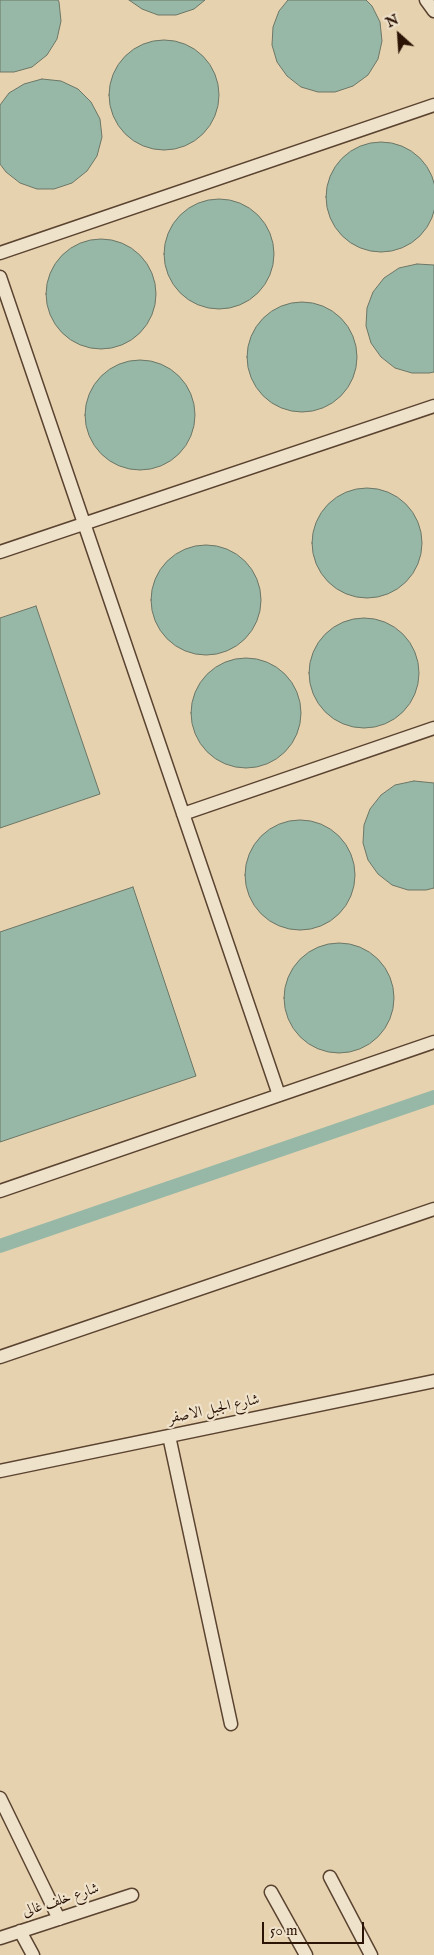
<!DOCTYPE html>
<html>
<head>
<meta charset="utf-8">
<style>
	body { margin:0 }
	#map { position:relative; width:434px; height:1955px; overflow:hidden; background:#e7d2af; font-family:"IM FELL English",serif }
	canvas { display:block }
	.north { position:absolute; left:374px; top:10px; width:50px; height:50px; -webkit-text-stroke:4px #efe2cb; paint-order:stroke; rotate:334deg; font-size:14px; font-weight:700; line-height:20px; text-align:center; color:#2b1305 }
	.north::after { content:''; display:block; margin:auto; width:18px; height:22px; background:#2b1305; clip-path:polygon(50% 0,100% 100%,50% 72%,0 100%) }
	.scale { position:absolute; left:262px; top:1922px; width:102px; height:22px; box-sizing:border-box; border:2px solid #2b1305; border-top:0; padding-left:6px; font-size:15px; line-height:18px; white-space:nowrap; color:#2b1305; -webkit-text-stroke:4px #efe2cb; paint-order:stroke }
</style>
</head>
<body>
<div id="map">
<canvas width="434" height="1955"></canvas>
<div class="north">N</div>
<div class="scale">50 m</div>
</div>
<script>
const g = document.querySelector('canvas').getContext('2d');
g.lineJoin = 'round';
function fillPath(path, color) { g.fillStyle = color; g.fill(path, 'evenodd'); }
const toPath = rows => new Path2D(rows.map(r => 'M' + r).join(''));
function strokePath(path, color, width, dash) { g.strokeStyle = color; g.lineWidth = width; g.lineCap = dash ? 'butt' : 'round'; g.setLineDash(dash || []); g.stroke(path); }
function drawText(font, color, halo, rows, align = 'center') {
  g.font = font + ' "IM FELL English",Amiri,serif'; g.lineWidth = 4.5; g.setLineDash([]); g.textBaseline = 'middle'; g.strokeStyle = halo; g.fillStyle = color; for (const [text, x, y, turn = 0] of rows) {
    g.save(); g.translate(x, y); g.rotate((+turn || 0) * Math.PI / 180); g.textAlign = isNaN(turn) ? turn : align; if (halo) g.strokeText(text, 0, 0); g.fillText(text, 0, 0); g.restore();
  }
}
const water = toPath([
	[0,0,58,0,59,2,61,21,57,39,47,55,32,67,14,72,0,72,0,0],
	[129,0,205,0,194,9,176,15,158,15,142,9,129,0],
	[288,0,366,0,372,6,380,22,382,41,378,59,368,75,353,86,335,92,318,92,301,87,287,76,277,62,272,45,273,27,279,11,288,0],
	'109 95a55 55 0 1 1 110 0a55 55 0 1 1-110 0Z',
	[42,79,61,81,78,89,91,102,100,119,102,137,97,156,87,171,72,183,54,189,37,189,20,183,6,172,0,164,0,105,9,93,24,84,42,79],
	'326 197a55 55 0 1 1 110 0a55 55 0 1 1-110 0Z',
	'164 254a55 55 0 1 1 110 0a55 55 0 1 1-110 0Z',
	'46 294a55 55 0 1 1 110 0a55 55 0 1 1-110 0Z',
	[417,264,434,265,434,372,429,373,412,373,395,368,381,357,371,343,366,326,367,308,373,292,384,278,399,268,417,264],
	'247 357a55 55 0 1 1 110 0a55 55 0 1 1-110 0Z',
	'85 415a55 55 0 1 1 110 0a55 55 0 1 1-110 0Z',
	'312 543a55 55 0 1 1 110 0a55 55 0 1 1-110 0Z',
	'151 600a55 55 0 1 1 110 0a55 55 0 1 1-110 0Z',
	[36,606,100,794,0,828,0,618,36,606],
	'309 673a55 55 0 1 1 110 0a55 55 0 1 1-110 0Z',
	'191 713a55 55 0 1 1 110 0a55 55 0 1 1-110 0Z',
	[414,781,434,783,434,888,426,890,408,890,392,885,378,874,368,860,363,843,364,825,370,809,381,795,395,785,414,781],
	'245 875a55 55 0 1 1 110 0a55 55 0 1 1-110 0Z',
	[133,887,196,1076,0,1142,0,932,133,887],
	'284 998a55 55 0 1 1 110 0a55 55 0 1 1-110 0Z'
]);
fillPath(water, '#97b8a7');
strokePath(water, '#6c7666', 1);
strokePath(toPath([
	[0,1246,434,1097]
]), '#97b8a7', 14);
const minor = toPath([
	[426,0,434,11],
	[0,253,434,105],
	[0,277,279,1095],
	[0,552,434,406],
	[183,814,434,728],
	[0,1191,434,1042],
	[0,1357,434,1209],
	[169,1436,231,1724],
	[0,1471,434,1381],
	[0,1798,59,1919],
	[330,1877,371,1955],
	[271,1892,306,1955],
	[20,1931,33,1955],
	[0,1938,132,1895]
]);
strokePath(minor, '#5a4330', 15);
strokePath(minor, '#efe2cb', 12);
drawText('15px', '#2b1305', '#efe2cb', [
	["شارع الجبل الاصفر",214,1410,-12],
	["شارع خلف غالى",61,1901,-18]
]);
</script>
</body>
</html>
